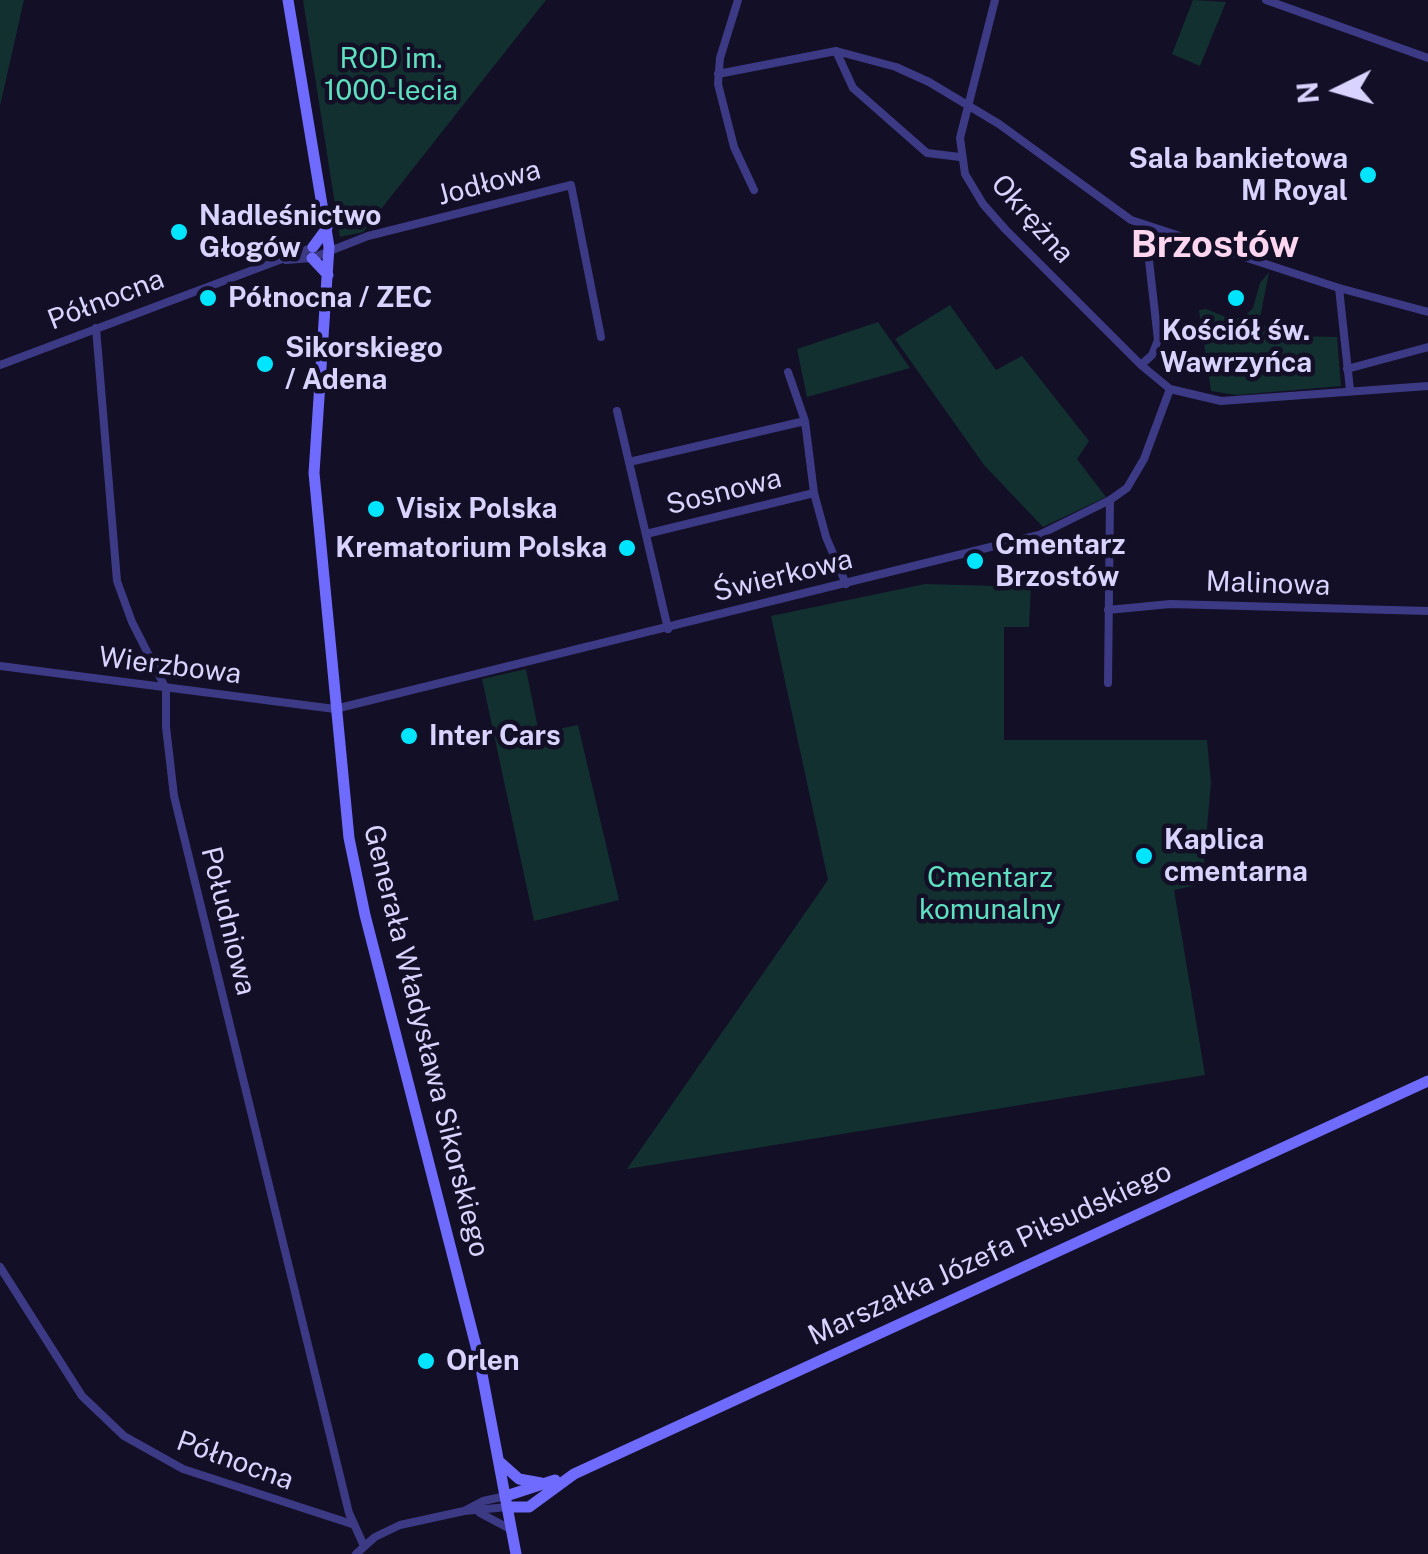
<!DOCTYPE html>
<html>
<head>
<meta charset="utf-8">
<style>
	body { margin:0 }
	#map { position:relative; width:1428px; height:1554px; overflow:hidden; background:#130f26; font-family:"Public Sans",sans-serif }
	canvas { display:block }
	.north { position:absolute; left:1288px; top:40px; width:100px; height:100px; -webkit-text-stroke:8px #130f26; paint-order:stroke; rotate:265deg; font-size:28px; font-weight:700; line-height:40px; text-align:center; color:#d9d4ff }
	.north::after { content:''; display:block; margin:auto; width:35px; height:45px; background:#d9d4ff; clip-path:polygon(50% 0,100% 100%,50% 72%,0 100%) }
</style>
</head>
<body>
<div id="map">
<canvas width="1428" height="1554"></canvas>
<div class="north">N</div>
</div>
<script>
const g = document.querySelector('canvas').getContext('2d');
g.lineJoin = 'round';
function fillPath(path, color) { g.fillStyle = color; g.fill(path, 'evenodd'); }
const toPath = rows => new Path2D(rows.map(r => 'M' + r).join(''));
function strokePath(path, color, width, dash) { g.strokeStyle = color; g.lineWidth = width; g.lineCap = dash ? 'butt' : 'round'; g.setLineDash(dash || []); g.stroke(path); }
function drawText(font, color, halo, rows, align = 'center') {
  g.font = font + ' "Public Sans",sans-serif'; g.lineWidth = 9; g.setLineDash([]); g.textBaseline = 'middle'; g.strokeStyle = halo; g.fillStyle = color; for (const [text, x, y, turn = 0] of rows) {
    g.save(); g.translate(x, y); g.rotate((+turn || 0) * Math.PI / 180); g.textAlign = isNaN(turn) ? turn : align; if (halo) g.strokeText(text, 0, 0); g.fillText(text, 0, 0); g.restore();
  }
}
fillPath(toPath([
	[0,0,24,0,0,106],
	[303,0,546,0,363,232,340,237],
	[1193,0,1226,2,1200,66,1172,54],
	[1269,272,1259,323,1289,336,1337,337,1341,386,1236,395,1211,391,1199,310,1206,309,1231,319,1244,317,1253,308,1260,283],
	[950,305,996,370,1022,356,1089,441,1077,459,1106,497,1043,527,984,465,895,339],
	[878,322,910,368,807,397,797,349],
	[925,584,1031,587,1029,627,1004,627,1004,740,1207,740,1211,783,1202,884,1174,890,1205,1075,627,1169,828,880,771,616],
	[526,669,539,733,578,725,619,900,534,921,482,679]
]), '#12302f');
strokePath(toPath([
	[738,0,720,58,718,84,734,147,754,190],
	[995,0,960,138,965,174,983,204,1005,229,1141,365,1170,389,1221,401,1428,386],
	[1266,0,1428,58],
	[836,51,853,88,927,153,960,157],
	[718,74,836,51,896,67,929,82,999,124,1131,220,1339,288,1428,312],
	[286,260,312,258,368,236,571,185,601,337],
	[1339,288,1350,390],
	[96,328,117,581,132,622,166,689,166,727,174,796,349,1513,364,1546],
	[0,365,314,247],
	[1141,365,1152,355,1158,340,1145,225],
	[1347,369,1428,347],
	[788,372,805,421,814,493,826,537,846,584],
	[617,411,668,629],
	[629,462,805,421],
	[646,534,814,493],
	[1108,610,1170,604,1428,611],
	[0,666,335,709,1039,535,1110,500,1127,488,1144,459,1170,389],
	[1108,683,1110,500],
	[0,1267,82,1396,124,1436,183,1469,352,1524],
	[464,1511,483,1501,506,1496],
	[480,1513,512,1530],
	[356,1554,375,1537,400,1525,464,1511,508,1507]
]), '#3d3a85', 8);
strokePath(toPath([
	[288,0,329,247,314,473,349,838,365,915,479,1358,516,1554],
	[313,247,327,228],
	[312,258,328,275],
	[501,1463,519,1479,541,1483],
	[506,1496,555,1480],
	[508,1507,529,1507,574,1474,1428,1081]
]), '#6f6bff', 11);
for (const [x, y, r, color] of [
	[1368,175,10,"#00e5ff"],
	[179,232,10,"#00e5ff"],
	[208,298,10,"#00e5ff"],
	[1236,298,10,"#00e5ff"],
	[265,364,10,"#00e5ff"],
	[376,509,10,"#00e5ff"],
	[627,548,10,"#00e5ff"],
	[975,561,10,"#00e5ff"],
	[409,736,10,"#00e5ff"],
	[1144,856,10,"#00e5ff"],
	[426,1361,10,"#00e5ff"]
]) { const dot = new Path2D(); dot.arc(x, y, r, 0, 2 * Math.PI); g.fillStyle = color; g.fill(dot); strokePath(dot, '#130f26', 4); }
drawText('28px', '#5fe0c0', '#130f26', [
	["ROD im.",391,59],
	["1000-lecia",391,91],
	["Cmentarz",990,878],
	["komunalny",990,910]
]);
drawText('bold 28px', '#d9d4ff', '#130f26', [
	["Sala bankietowa",1348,159,"right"],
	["M Royal",1348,191,"right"],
	["Nadleśnictwo",199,216],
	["Głogów",199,248],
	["Północna / ZEC",228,298],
	["Kościół św.",1236,331,"center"],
	["Wawrzyńca",1236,363,"center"],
	["Sikorskiego",285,348],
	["/ Adena",285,380],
	["Visix Polska",396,509],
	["Cmentarz",995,545],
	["Brzostów",995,577],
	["Krematorium Polska",607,548,"right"],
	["Inter Cars",429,736],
	["Kaplica",1164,840],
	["cmentarna",1164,872],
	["Orlen",446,1361]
], 'left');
drawText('28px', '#d9d4ff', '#130f26', [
	["Jodłowa",489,183,-15],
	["Okrężna",1032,219,48],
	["Północna",106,300,-21],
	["Sosnowa",724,492,-14],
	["Świerkowa",783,576,-14],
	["Malinowa",1268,584,2],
	["Wierzbowa",170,666,7],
	["Południowa",228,921,76],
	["Generała Władysława Sikorskiego",426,1041,76],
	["Marszałka Józefa Piłsudskiego",990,1254,-25],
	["Północna",235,1461,20]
]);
drawText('bold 38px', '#ffd6f0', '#130f26', [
	["Brzostów",1215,245]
]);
</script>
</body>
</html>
